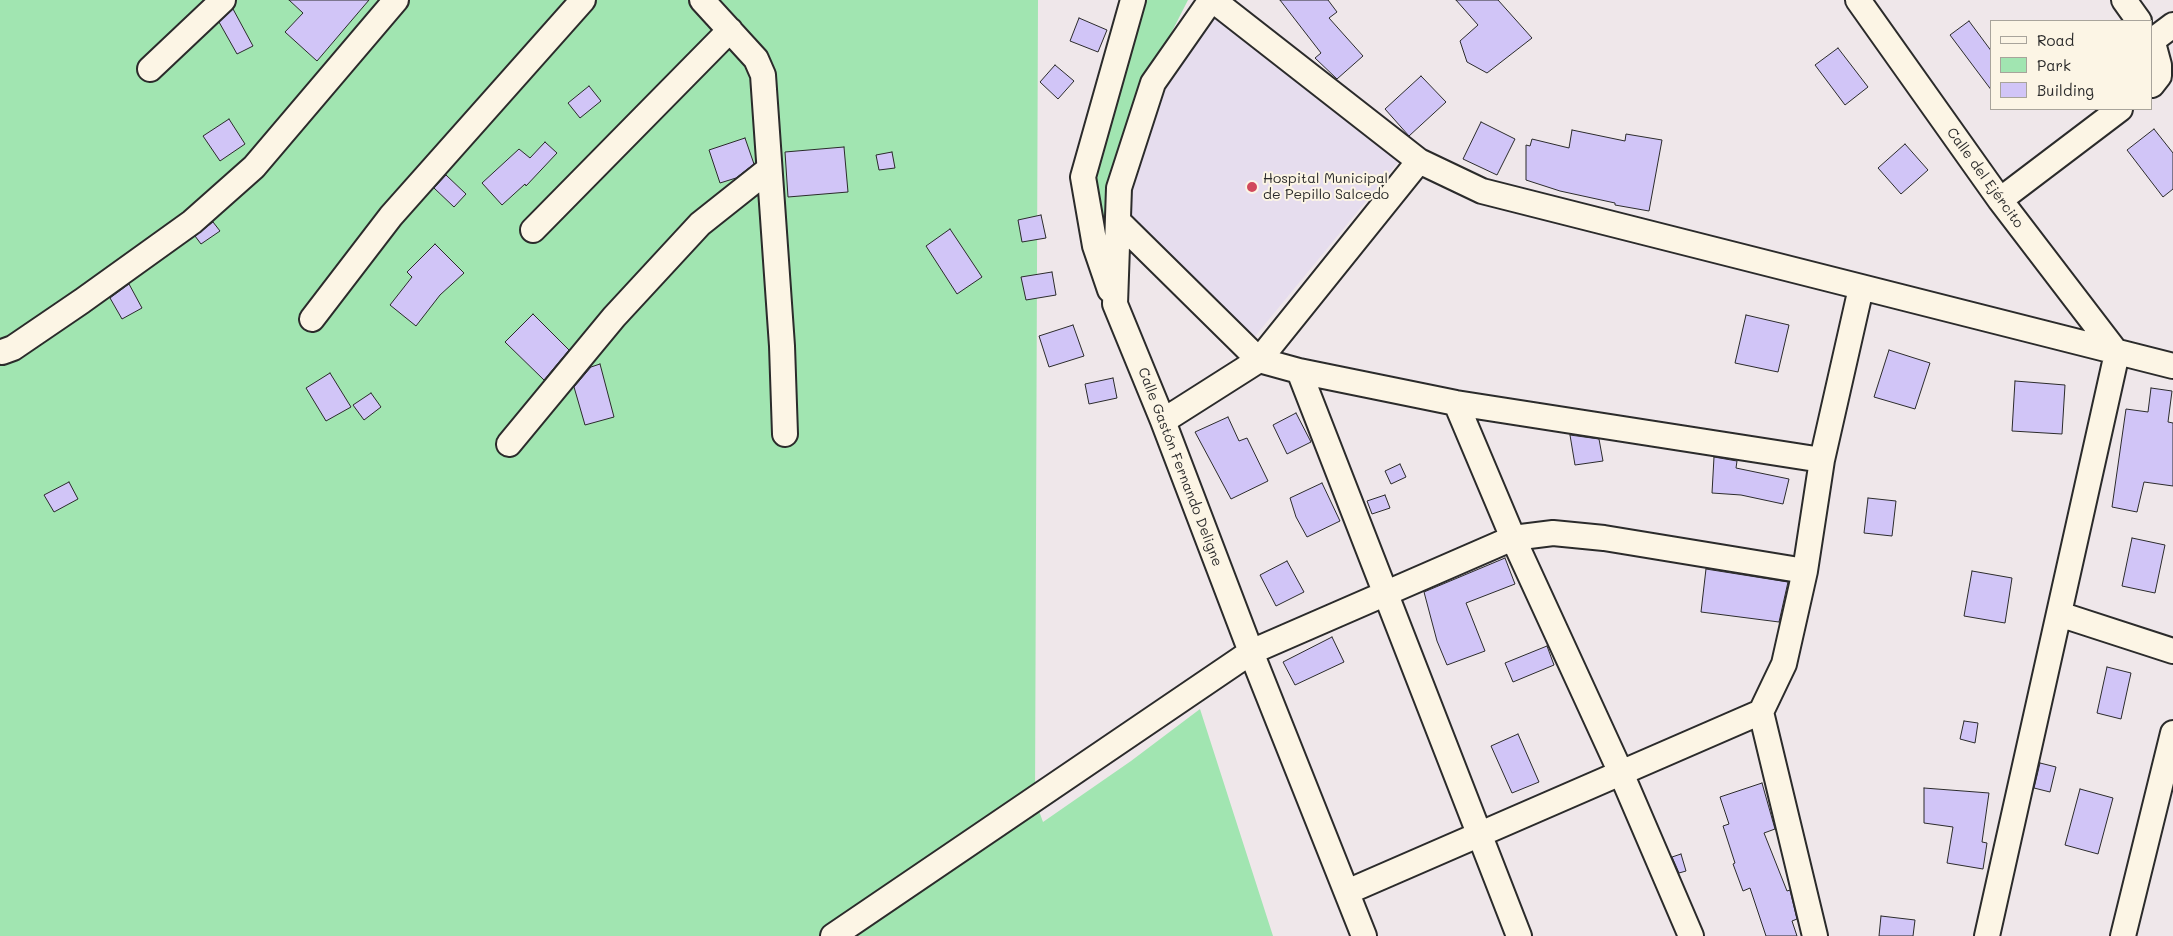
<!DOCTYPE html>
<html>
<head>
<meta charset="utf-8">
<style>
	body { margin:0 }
	#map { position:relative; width:2173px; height:936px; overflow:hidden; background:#efe7ea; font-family:Mali,sans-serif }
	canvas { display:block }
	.legend { position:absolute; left:1990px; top:20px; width:162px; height:90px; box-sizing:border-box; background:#fcf5e5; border:1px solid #a8a49b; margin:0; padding:6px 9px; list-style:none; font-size:15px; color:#2b2b2b }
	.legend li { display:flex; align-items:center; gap:10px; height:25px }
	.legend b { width:25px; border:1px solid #a8a49b }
</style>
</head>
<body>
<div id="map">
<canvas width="2173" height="936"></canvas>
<ul class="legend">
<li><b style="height:6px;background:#fcf5e5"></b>Road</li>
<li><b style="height:14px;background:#a1e5b1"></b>Park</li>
<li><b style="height:14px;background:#d1c5f7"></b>Building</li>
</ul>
</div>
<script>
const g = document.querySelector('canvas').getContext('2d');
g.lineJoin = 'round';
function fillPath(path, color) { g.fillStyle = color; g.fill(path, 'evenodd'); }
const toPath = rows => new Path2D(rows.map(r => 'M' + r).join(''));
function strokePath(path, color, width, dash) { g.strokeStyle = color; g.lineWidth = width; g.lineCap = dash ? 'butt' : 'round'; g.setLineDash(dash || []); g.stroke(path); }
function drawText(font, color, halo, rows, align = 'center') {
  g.font = font + ' Mali,sans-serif'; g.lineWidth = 4; g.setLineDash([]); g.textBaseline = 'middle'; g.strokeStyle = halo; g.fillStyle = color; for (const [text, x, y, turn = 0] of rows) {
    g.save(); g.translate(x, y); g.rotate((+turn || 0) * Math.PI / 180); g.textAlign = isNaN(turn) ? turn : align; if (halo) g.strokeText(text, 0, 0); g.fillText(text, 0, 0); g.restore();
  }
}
fillPath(toPath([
	[1220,15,1399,161,1252,340,1129,220,1128,172,1156,93,1208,17]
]), '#e6ddee');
fillPath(toPath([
	[0,0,1038,0,1035,800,1043,822,1131,761,1200,709,1273,936,0,936],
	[1146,0,1188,0,1161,53,1118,158,1101,242,1096,175,1112,112]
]), '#a1e5b1');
const building = toPath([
	[289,0,369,0,317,61,285,32,303,13,289,0],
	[1280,0,1328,0,1337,12,1329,18,1363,56,1337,79,1315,58,1321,53,1280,0],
	[1456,0,1498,0,1532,38,1487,73,1467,62,1460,41,1478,25,1456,0],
	[233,9,253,46,237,54,219,22,233,9],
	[1079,18,1107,30,1098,52,1070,41,1079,18],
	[1969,21,1992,52,1992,91,1950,35,1969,21],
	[1838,48,1868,87,1845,105,1815,65,1838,48],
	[1055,65,1074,81,1058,99,1040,82,1055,65],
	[1421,76,1446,102,1409,136,1385,109,1421,76],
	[589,86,601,101,580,118,568,103,589,86],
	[229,119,245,144,220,161,203,136,229,119],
	[1481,122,1515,139,1497,175,1463,159,1481,122],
	[2154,129,2173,153,2173,189,2163,197,2127,150,2154,129],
	[1572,130,1625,141,1626,134,1662,140,1649,211,1615,205,1615,203,1560,191,1526,180,1526,145,1530,146,1532,139,1569,148,1572,130],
	[745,138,754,164,736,178,720,183,709,150,745,138],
	[545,142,557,153,526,186,525,184,502,205,482,183,519,149,530,158,545,142],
	[1905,144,1928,170,1901,194,1878,168,1905,144],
	[844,147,848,192,788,197,785,152,844,147],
	[892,152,895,168,879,170,876,155,892,152],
	[446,175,466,194,454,207,434,188,446,175],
	[1041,215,1046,238,1022,242,1018,220,1041,215],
	[213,222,220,231,201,244,195,236,213,222],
	[950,229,982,277,957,294,926,246,950,229],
	[435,244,464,273,440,295,416,326,390,305,412,277,407,272,435,244],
	[1052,272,1056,295,1026,300,1021,277,1052,272],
	[129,284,142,308,122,319,110,298,129,284],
	[533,314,569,350,544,380,505,342,533,314],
	[1746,315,1789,325,1778,372,1735,363,1746,315],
	[1073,325,1084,356,1049,367,1039,336,1073,325],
	[1889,350,1930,363,1915,409,1874,397,1889,350],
	[600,364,614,417,585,425,574,387,591,367,600,364],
	[330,373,351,407,326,421,306,388,330,373],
	[1113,378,1117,398,1089,404,1085,384,1113,378],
	[2015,381,2065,385,2062,434,2012,431,2015,381],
	[2151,388,2172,391,2168,422,2173,423,2173,486,2144,482,2137,512,2112,507,2126,409,2148,412,2151,388],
	[371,393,381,407,364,420,353,405,371,393],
	[1296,413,1311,442,1287,454,1273,425,1296,413],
	[1228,417,1239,441,1247,438,1268,481,1231,499,1195,432,1228,417],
	[1570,435,1599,439,1603,461,1575,465,1570,435],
	[1714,457,1737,461,1736,468,1789,479,1783,504,1741,495,1712,493,1714,457],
	[1400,464,1406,477,1391,484,1385,471,1400,464],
	[69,482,78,499,54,512,44,495,69,482],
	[1322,483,1340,521,1307,537,1296,517,1290,498,1322,483],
	[1385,495,1390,508,1372,514,1367,501,1385,495],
	[1868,498,1896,501,1892,536,1864,533,1868,498],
	[2132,538,2165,545,2155,593,2122,586,2132,538],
	[1505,558,1515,584,1466,603,1485,651,1447,665,1437,641,1424,592,1505,558],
	[1287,561,1304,592,1276,606,1260,575,1287,561],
	[1706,569,1788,582,1779,622,1701,612,1706,569],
	[1972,571,2012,578,2005,623,1964,616,1972,571],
	[1332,637,1344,662,1295,685,1283,662,1332,637],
	[1547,646,1554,665,1513,682,1505,663,1547,646],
	[2107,667,2131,673,2121,719,2097,713,2107,667],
	[1964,721,1978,723,1975,743,1960,739,1964,721],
	[1518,734,1539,782,1512,793,1491,746,1518,734],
	[2040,763,2056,767,2050,792,2034,788,2040,763],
	[1762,783,1775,829,1764,833,1787,891,1790,890,1797,919,1792,921,1797,936,1766,936,1750,888,1743,891,1733,864,1735,863,1723,826,1729,824,1720,797,1762,783],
	[1924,788,1989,793,1982,842,1987,843,1983,869,1947,863,1953,827,1924,823,1924,788],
	[2080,789,2113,798,2098,854,2065,845,2080,789],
	[1681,854,1686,871,1679,873,1672,857,1681,854],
	[1881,916,1915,920,1913,936,1879,936,1881,916]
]);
fillPath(building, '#d1c5f7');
strokePath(building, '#2b2b2b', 1);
const minor = toPath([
	[702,0,756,59,763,75,782,346,785,434],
	[1211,0,1153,83,1119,188,1115,304,1163,421,1251,652,1364,936],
	[1213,0,1419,161,1482,191,2173,366],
	[1858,0,2000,200,2117,353],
	[2124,0,2139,21],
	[2152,39,2159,65,2159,76,2152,85],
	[2153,40,2173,25],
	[150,69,223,0],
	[2000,200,2120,109],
	[1118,221,1259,360,1299,371,1456,403,1822,460],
	[533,230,730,30],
	[1110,290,1095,246,1083,177,1133,0],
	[312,319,391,216,583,0],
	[2,352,13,348,82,301,192,222,254,167,396,0],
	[1299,371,1519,936],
	[1456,403,1513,538,1621,773,1691,936],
	[1163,421,1259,360,1419,161],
	[509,444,614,317,700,224,768,170],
	[2059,614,2173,651],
	[1761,712,1815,936],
	[1347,892,1761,712,1784,664,1805,571,1822,460,1861,288],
	[833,936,1251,652,1513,538,1553,533,1604,538,1805,571],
	[1987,936,2117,353],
	[2123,936,2173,733]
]);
strokePath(minor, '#2b2b2b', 28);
strokePath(minor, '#fcf5e5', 24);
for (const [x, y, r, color] of [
	[1252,187,6,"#d1495b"]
]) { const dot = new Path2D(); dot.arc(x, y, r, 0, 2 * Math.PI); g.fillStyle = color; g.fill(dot); strokePath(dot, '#fcf5e5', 2); }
drawText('14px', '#2b2b2b', '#fcf5e5', [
	["Calle del Ejército",1985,178,54],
	["Calle Gastón Fernando Deligne",1180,467,69]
]);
drawText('14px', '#2b2b2b', '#fcf5e5', [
	["Hospital Municipal",1263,179],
	["de Pepillo Salcedo",1263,195]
], 'left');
</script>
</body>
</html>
